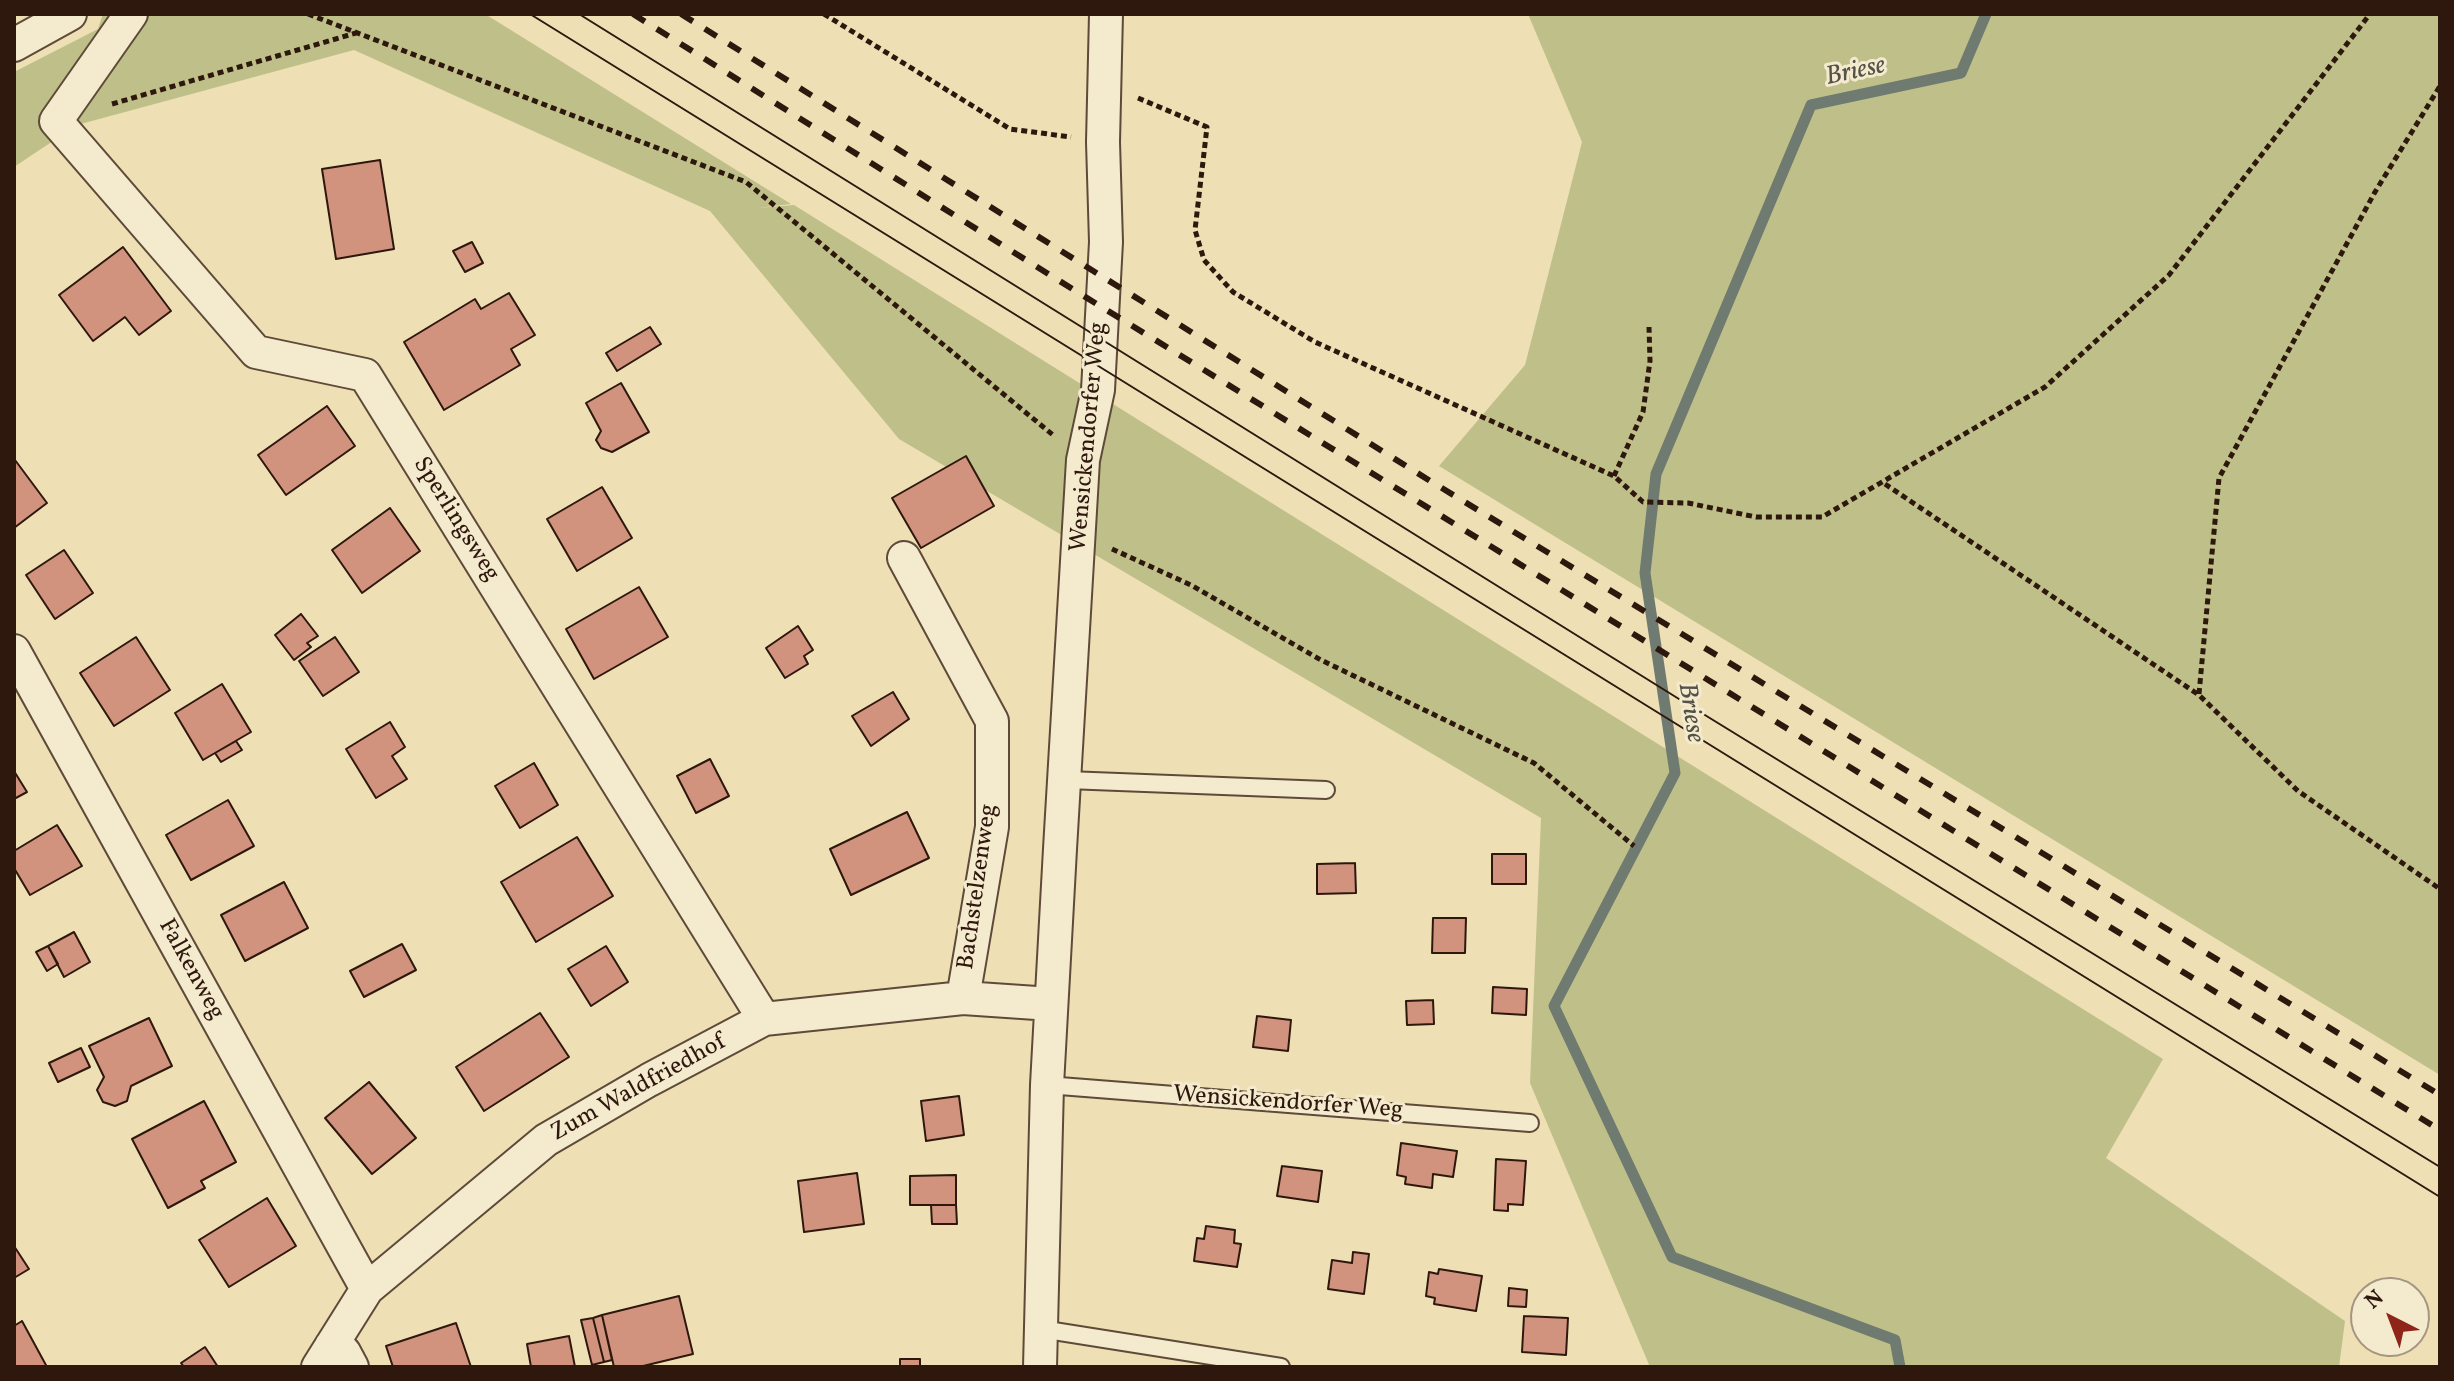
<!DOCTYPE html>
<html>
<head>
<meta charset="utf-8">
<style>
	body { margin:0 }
	#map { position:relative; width:2454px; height:1381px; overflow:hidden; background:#eedfb4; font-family:Vollkorn,serif }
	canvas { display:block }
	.frame { position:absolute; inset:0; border:16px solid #2e180e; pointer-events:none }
	.north { position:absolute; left:2350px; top:1277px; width:80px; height:80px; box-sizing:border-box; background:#f4eace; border:2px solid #a59681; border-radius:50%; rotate:318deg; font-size:22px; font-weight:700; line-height:32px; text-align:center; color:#2e180e }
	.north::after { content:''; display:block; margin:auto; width:28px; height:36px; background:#8f2418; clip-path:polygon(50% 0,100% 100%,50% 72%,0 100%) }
</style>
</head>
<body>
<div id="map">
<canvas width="2454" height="1381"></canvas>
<div class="frame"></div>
<div class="north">N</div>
</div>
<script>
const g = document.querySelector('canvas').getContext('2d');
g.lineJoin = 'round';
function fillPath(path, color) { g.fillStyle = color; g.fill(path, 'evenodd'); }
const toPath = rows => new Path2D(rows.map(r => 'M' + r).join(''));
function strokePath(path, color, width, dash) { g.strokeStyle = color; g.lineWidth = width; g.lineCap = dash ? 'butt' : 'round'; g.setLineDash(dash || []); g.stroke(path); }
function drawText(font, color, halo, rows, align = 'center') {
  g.font = font + ' Vollkorn,serif'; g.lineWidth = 6; g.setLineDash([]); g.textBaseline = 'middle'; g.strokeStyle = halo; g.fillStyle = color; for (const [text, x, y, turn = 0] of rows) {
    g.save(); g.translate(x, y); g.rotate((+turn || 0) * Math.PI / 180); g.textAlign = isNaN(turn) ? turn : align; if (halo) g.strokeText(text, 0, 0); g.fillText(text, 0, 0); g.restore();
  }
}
fillPath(toPath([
	[103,14,485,14,791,204,757,208,794,205,2163,1059,2106,1158,2345,1321,2339,1367,1650,1367,1530,1083,1541,818,899,439,710,211,354,50,77,125,14,167,14,72,98,29],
	[1528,14,2440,14,2440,1075,1439,466,1525,365,1582,142]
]), '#bfc089');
strokePath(toPath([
	[1900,1367,1895,1340,1672,1257,1554,1006,1675,773,1645,573,1656,474,1811,105,1961,73,1986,14]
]), '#6f7a70', 11);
const building = toPath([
	[380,160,394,249,336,259,322,169,380,160],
	[472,242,483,263,465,272,453,251,472,242],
	[123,247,171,311,139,335,125,317,93,341,59,295,123,247],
	[509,293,535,335,511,349,520,365,444,410,404,342,475,299,481,309,509,293],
	[650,327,661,344,617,371,606,353,650,327],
	[621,383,649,432,612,452,601,448,596,440,601,431,586,403,621,383],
	[327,406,355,446,286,495,258,455,327,406],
	[966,456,994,506,921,548,892,498,966,456],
	[15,460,47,503,14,528,14,461,15,460],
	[602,487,632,538,577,571,547,519,602,487],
	[390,508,420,551,362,593,332,550,390,508],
	[64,550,93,593,55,619,26,575,64,550],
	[639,587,668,637,594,679,566,629,639,587],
	[301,614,318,636,307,643,311,647,294,660,275,635,301,614],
	[798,626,813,650,804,656,808,664,785,678,766,648,798,626],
	[136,637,170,690,114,726,80,673,136,637],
	[335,637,359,672,323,696,299,661,335,637],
	[222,684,251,732,203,760,175,713,222,684],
	[893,692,909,719,871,746,852,716,893,692],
	[390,722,405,747,392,756,407,779,376,798,346,749,390,722],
	[236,741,242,750,221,762,215,753,236,741],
	[710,759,729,796,696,813,677,776,710,759],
	[534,763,558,805,520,828,495,786,534,763],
	[14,771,27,792,14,799,14,771],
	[228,800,254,846,191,880,166,835,228,800],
	[907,812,929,858,851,895,830,849,907,812],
	[57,825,82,866,30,895,14,868,14,851,57,825],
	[577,837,613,896,536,942,501,882,577,837],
	[1492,854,1526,854,1526,884,1492,884,1492,854],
	[1355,863,1356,893,1317,894,1317,864,1355,863],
	[284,882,308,928,245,961,221,915,284,882],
	[1433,918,1466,918,1465,953,1432,953,1433,918],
	[74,932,90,962,64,977,48,946,74,932],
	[402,944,416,970,364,997,350,971,402,944],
	[48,946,58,964,47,971,36,952,48,946],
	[606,946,628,982,591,1006,568,969,606,946],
	[1493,987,1527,989,1526,1015,1492,1013,1493,987],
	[1433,1000,1434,1024,1407,1025,1406,1001,1433,1000],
	[540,1013,569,1057,484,1111,456,1067,540,1013],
	[1257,1016,1291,1020,1288,1051,1253,1047,1257,1016],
	[149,1018,172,1066,131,1086,127,1101,115,1106,103,1102,97,1090,104,1077,89,1046,149,1018],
	[81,1048,90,1067,58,1082,49,1063,81,1048],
	[369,1082,416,1138,372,1174,325,1118,369,1082],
	[959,1096,964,1135,926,1141,921,1101,959,1096],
	[204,1101,236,1162,201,1181,205,1188,168,1208,132,1139,204,1101],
	[1401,1143,1457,1151,1453,1177,1433,1174,1432,1188,1405,1184,1406,1177,1397,1175,1401,1143],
	[1496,1159,1526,1161,1523,1205,1508,1204,1508,1211,1494,1210,1496,1159],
	[1282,1166,1322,1171,1318,1202,1277,1196,1282,1166],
	[857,1173,864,1224,804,1232,798,1181,857,1173],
	[956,1175,956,1205,910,1205,910,1176,956,1175],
	[267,1198,296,1246,229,1287,199,1240,267,1198],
	[931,1205,956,1205,957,1224,932,1224,931,1205],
	[1206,1226,1235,1230,1234,1243,1241,1244,1237,1267,1194,1261,1197,1238,1204,1239,1206,1226],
	[14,1246,29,1269,14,1278,14,1246],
	[1353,1252,1369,1254,1364,1294,1328,1289,1332,1260,1352,1263,1353,1252],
	[1439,1269,1482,1276,1476,1311,1434,1304,1435,1298,1426,1296,1429,1272,1438,1274,1439,1269],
	[1509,1288,1527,1290,1526,1307,1508,1306,1509,1288],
	[679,1296,693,1354,639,1367,614,1367,602,1315,679,1296],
	[602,1315,612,1360,604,1362,593,1318,602,1315],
	[1524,1316,1568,1318,1566,1355,1522,1352,1524,1316],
	[593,1318,604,1362,592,1365,581,1320,593,1318],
	[22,1321,47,1367,14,1367,14,1326,22,1321],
	[456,1323,471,1367,393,1367,386,1346,456,1323],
	[569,1336,575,1367,531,1367,527,1344,569,1336],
	[205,1347,218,1367,184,1367,181,1363,205,1347],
	[900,1359,920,1359,920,1367,900,1367,900,1359]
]);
fillPath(building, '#d1927e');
strokePath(building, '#2e180e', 2);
const lane = toPath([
	[1067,780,1326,790],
	[1047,1085,1530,1123],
	[1041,1329,1281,1367]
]);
const street = toPath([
	[131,14,56,121,256,352,365,375,764,1019],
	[14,45,70,14],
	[904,558,992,721,992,827,963,998],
	[14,651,367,1289],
	[331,1346,344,1352,352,1367],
	[318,1367,367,1289,546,1140,649,1080,764,1019,963,998,1051,1004],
	[1040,1367,1047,1085,1060,849,1083,460,1098,390,1106,242,1103,142,1106,14]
]);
strokePath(lane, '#5e4a38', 20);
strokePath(street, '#5e4a38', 36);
strokePath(toPath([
	[308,14,746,182,1053,435],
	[824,14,1010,129,1071,137],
	[1138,98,1207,127,1195,230,1204,260,1233,292,1315,342,1614,476,1643,502,1688,503,1756,517,1822,517,2045,387,2169,275,2370,14],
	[112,104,356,33],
	[1614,476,1643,412,1650,361,1649,327],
	[1885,484,2199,695,2298,791,2440,889],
	[1112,549,1191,585,1321,660,1534,763,1634,846],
	[2199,694,2219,478,2375,192,2440,86]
]), '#2e180e', 5, [6, 4]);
strokePath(lane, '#f4eace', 16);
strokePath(street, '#f4eace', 32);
strokePath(toPath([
	[530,14,2440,1197],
	[579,14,1687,704,2440,1167]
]), '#2e180e', 2);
strokePath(toPath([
	[633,14,1074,290,2440,1130],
	[681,14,1427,479,2440,1095]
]), '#2e180e', 6, [14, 14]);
drawText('24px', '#2e180e', '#f4eace', [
	["Wensickendorfer Weg",1090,437,-85],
	["Sperlingsweg",455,520,58],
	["Bachstelzenweg",979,887,-82],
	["Falkenweg",190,970,61],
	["Zum Waldfriedhof",639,1089,-29],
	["Wensickendorfer Weg",1288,1104,4]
]);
drawText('italic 26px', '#545147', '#f4eace', [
	["Briese",1856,73,-12],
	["Briese",1689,713,81]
]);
</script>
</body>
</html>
